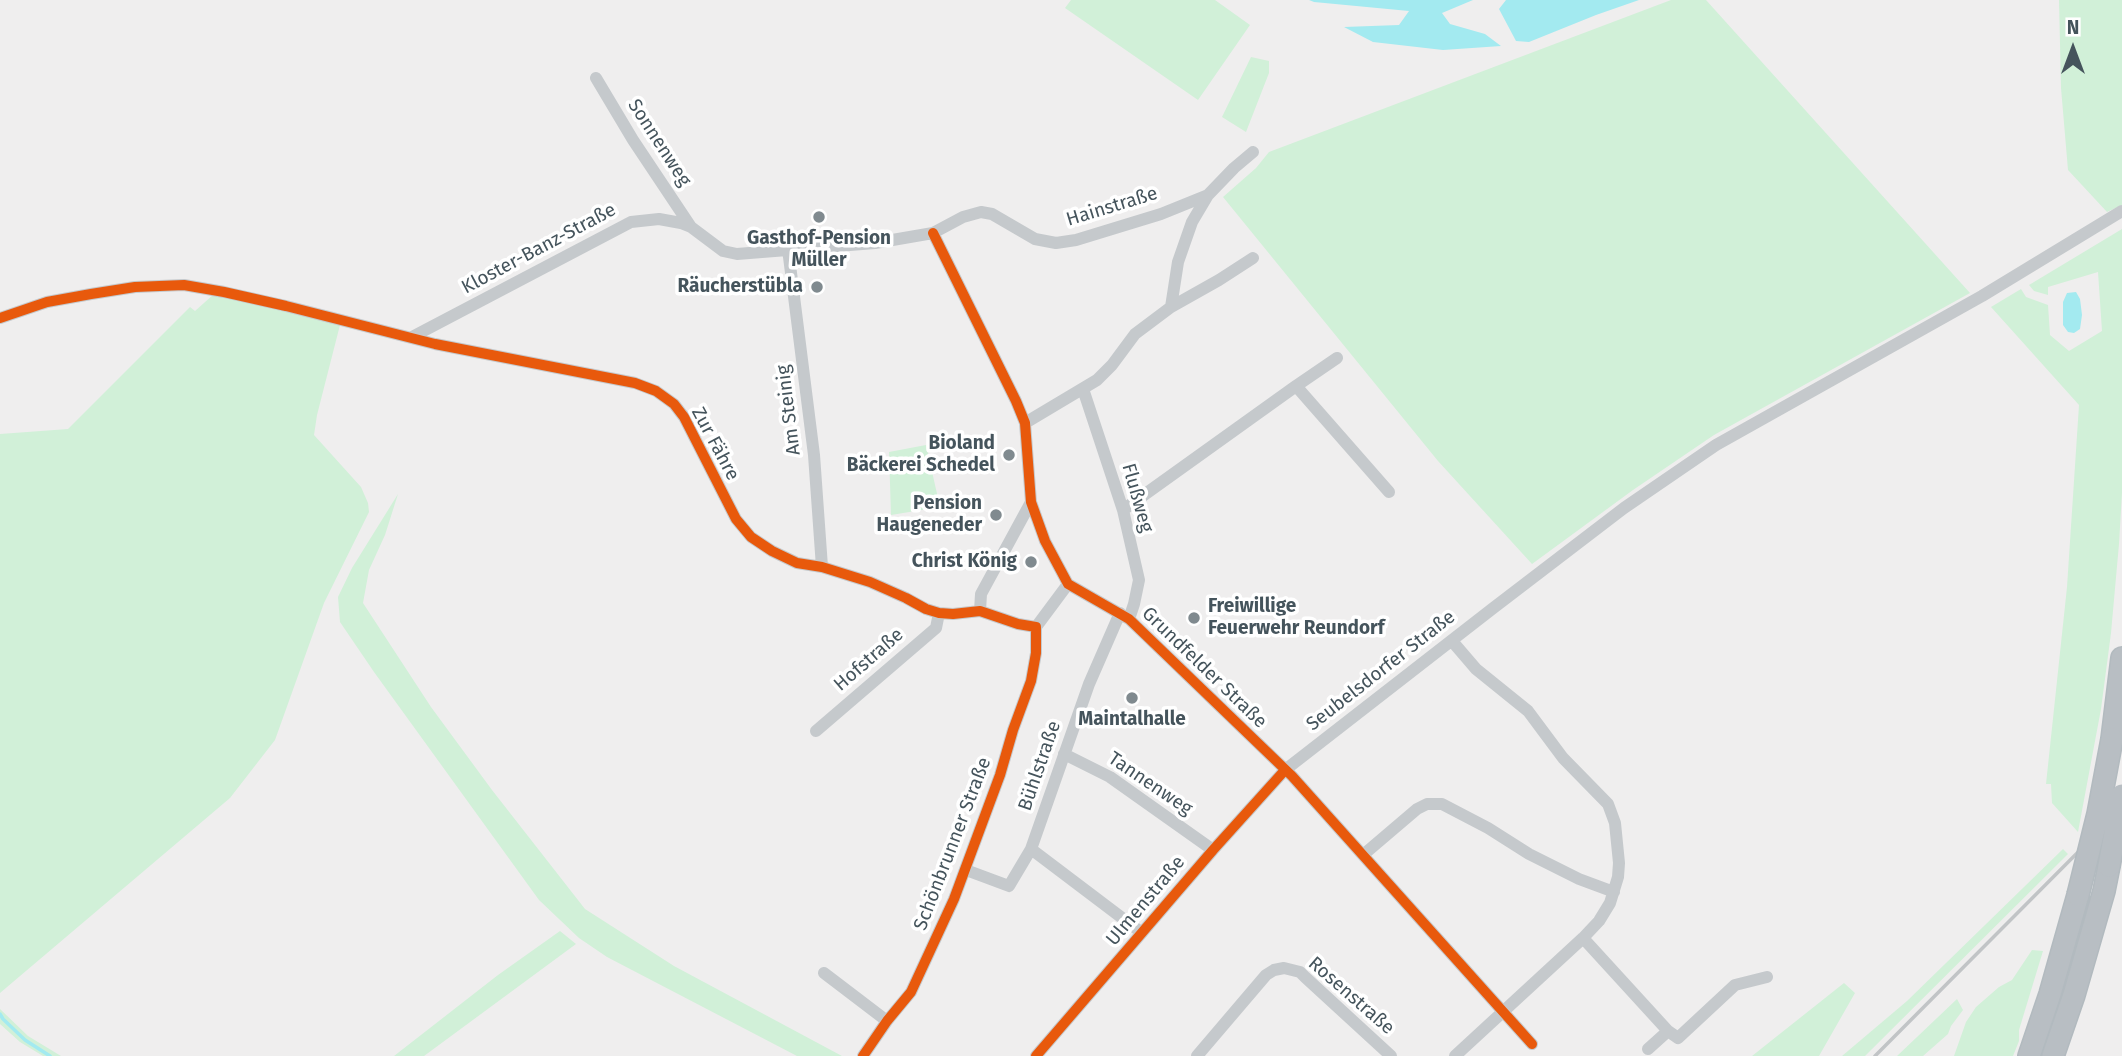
<!DOCTYPE html>
<html>
<head>
<meta charset="utf-8">
<style>
	body { margin:0 }
	#map { position:relative; width:2122px; height:1056px; overflow:hidden; background:#efeeee; font-family:"Fira Sans",sans-serif }
	canvas { display:block }
	.north { position:absolute; left:2038px; top:14px; width:70px; height:70px; -webkit-text-stroke:5px #fff; paint-order:stroke; rotate:0deg; font-size:19px; font-weight:700; line-height:28px; text-align:center; color:#45545c }
	.north::after { content:''; display:block; margin:auto; width:24px; height:32px; background:#45545c; clip-path:polygon(50% 0,100% 100%,50% 72%,0 100%) }
</style>
</head>
<body>
<div id="map">
<canvas width="2122" height="1056"></canvas>
<div class="north">N</div>
</div>
<script>
const g = document.querySelector('canvas').getContext('2d');
g.lineJoin = 'round';
function fillPath(path, color) { g.fillStyle = color; g.fill(path, 'evenodd'); }
const toPath = rows => new Path2D(rows.map(r => 'M' + r).join(''));
function strokePath(path, color, width, dash) { g.strokeStyle = color; g.lineWidth = width; g.lineCap = dash ? 'butt' : 'round'; g.setLineDash(dash || []); g.stroke(path); }
function drawText(font, color, halo, rows, align = 'center') {
  g.font = font + ' "Fira Sans",sans-serif'; g.lineWidth = 7; g.setLineDash([]); g.textBaseline = 'middle'; g.strokeStyle = halo; g.fillStyle = color; for (const [text, x, y, turn = 0] of rows) {
    g.save(); g.translate(x, y); g.rotate((+turn || 0) * Math.PI / 180); g.textAlign = isNaN(turn) ? turn : align; if (halo) g.strokeText(text, 0, 0); g.fillText(text, 0, 0); g.restore();
  }
}
fillPath(toPath([
	[1071,0,1215,0,1250,25,1198,100,1065,8],
	[1671,0,1706,0,1970,293,1714,435,1633,490,1532,564,1438,461,1223,197,1256,168,1269,152],
	[2059,0,2122,0,2122,205,2107,212,2068,170,2061,88],
	[1251,57,1269,61,1269,73,1246,132,1222,117],
	[2122,229,2122,493,2119,544,2111,633,2101,709,2078,832,2052,803,2051,784,2046,784,2067,587,2079,405,1991,307,2021,289,2026,297,2048,305,2050,335,2069,351,2102,331,2098,272,2048,287,2048,295,2034,291,2029,285],
	[214,294,340,325,317,415,314,435,361,487,368,503,369,512,324,603,275,740,230,798,0,993,0,434,68,429,190,307,195,311],
	[926,445,940,507,891,515,889,452],
	[398,494,385,535,369,570,363,603,431,707,492,790,585,909,674,966,842,1056,797,1056,607,957,579,938,539,900,374,672,340,622,338,597,352,568],
	[2063,849,2068,854,1865,1056,1842,1056,1907,1001],
	[560,931,576,944,424,1056,394,1056,498,975],
	[2032,950,2043,951,2019,1030,2019,1041,2013,1056,1954,1056,1966,1022,1976,1007,1999,987,2012,980],
	[1844,983,1855,993,1819,1056,1752,1056],
	[1957,999,1963,1010,1951,1026,1948,1034,1923,1056,1897,1056],
	[0,1009,28,1036,61,1056,43,1056,20,1042,0,1024]
]), '#d1f0d8');
fillPath(toPath([
	[1309,0,1473,0,1442,13,1450,24,1485,34,1501,46,1443,50,1373,42,1344,27,1399,25,1409,11,1314,2],
	[1506,0,1639,0,1596,15,1529,42,1516,41,1499,9],
	[2076,292,2080,299,2082,315,2080,329,2074,333,2068,332,2063,325,2063,302,2067,293]
]), '#a3eaf0');
strokePath(toPath([
	[0,1014,3,1019,25,1040,50,1056]
]), '#a3eaf0', 3.5);
const highway = toPath([
	[2112,739,2122,658],
	[2029,1056,2050,994,2078,895],
	[2053,1056,2074,995,2104,891,2109,866]
]);
strokePath(highway, '#b2babf', 24);
strokePath(toPath([
	[596,78,633,140,691,227],
	[933,233,1016,401,1025,423,1031,502,1045,541,1068,584,1129,619,1292,776,1532,1044],
	[788,249,814,455,822,567],
	[1171,307,1178,262,1192,222,1208,195],
	[0,318,47,302,91,294,135,287,184,285,224,292,286,306,435,344,635,383,656,391,674,404,684,417,736,519,751,537,772,551,797,563,822,567,870,582,906,598,926,609,939,613,953,614,980,611,1018,624,1036,627],
	[412,337,631,222,659,219,681,223,691,227,723,251,737,254,875,243,933,233,963,217,981,212,992,214,1035,239,1056,243,1076,240,1161,214,1208,195,1234,168,1253,152],
	[1296,386,1337,358],
	[1083,389,1123,510,1139,580,1134,604,1129,619],
	[1025,423,1097,380,1112,365,1135,334,1171,307,1219,280,1253,258],
	[1123,510,1296,386,1389,492],
	[980,611,981,594,1031,502],
	[1452,641,1476,669,1528,711,1563,758,1608,804,1615,823,1619,863,1618,877,1610,903,1599,921,1583,938,1455,1056],
	[816,731,936,628,939,613],
	[1064,754,1110,777,1213,850],
	[1031,849,1142,933],
	[1363,855,1417,809,1427,804,1442,804,1488,828,1529,854,1579,879,1614,892],
	[966,870,1009,886,1031,849,1089,684,1120,613],
	[1583,938,1668,1031,1648,1049],
	[824,973,887,1021],
	[1668,1031,1678,1038,1735,985,1767,977],
	[863,1056,887,1021,911,992,954,899,1000,775,1013,730,1031,681,1036,653,1036,627,1068,584],
	[1036,1056,1213,850,1285,770,1492,609,1624,508,1716,445,1982,296,2122,211],
	[1197,1056,1266,975,1274,970,1284,968,1300,972,1305,977,1391,1056]
]), '#c5c9cc', 12);
strokePath(highway, '#b8bec3', 21);
strokePath(toPath([
	[1875,1056,2122,808]
]), '#c1c4c6', 3.5);
const highwayBridge = toPath([
	[2109,866,2122,795],
	[2078,895,2098,814,2112,739]
]);
strokePath(highwayBridge, '#b2babf', 24, []);
strokePath(highwayBridge, '#b8bec3', 21);
strokePath(toPath([
	[933,233,1016,401,1025,423,1031,502,1045,541,1068,584,1129,619,1292,776,1532,1044],
	[0,318,47,302,91,294,135,287,184,285,224,292,286,306,435,344,635,383,656,391,674,404,684,417,736,519,751,537,772,551,797,563,822,567,870,582,906,598,926,609,939,613,953,614,980,611,1018,624,1036,627,1036,653,1031,681,1013,730,1000,775,954,899,911,992,887,1021,863,1056],
	[1036,1056,1213,850,1285,770]
]), '#e8590c', 10);
for (const [x, y, r, color] of [
	[819,217,7,"#808a8f"],
	[817,287,7,"#808a8f"],
	[1009,455,7,"#808a8f"],
	[996,515,7,"#808a8f"],
	[1031,562,7,"#808a8f"],
	[1194,618,7,"#808a8f"],
	[1132,698,7,"#808a8f"]
]) { const dot = new Path2D(); dot.arc(x, y, r, 0, 2 * Math.PI); g.fillStyle = color; g.fill(dot); strokePath(dot, '#fff', 2.5); }
drawText('19px', '#45545c', '#fff', [
	["Sonnenweg",659,143,57],
	["Hainstraße",1112,207,-17],
	["Kloster-Banz-Straße",539,249,-28],
	["Am Steinig",789,410,-97],
	["Zur Fähre",715,444,62],
	["Flußweg",1137,498,74],
	["Hofstraße",869,660,-41],
	["Grundfelder Straße",1204,668,44],
	["Seubelsdorfer Straße",1381,671,-38],
	["Bühlstraße",1040,766,-71],
	["Tannenweg",1150,784,34],
	["Schönbrunner Straße",953,844,-69],
	["Ulmenstraße",1146,901,-50],
	["Rosenstraße",1351,996,41]
]);
drawText('bold 19px', '#45545c', '#fff', [
	["Gasthof-Pension",819,239,"center"],
	["Müller",819,261,"center"],
	["Räucherstübla",803,287],
	["Bioland",995,444],
	["Bäckerei Schedel",995,466],
	["Pension",982,504],
	["Haugeneder",982,526],
	["Christ König",1017,562],
	["Freiwillige",1208,607,"left"],
	["Feuerwehr Reundorf",1208,629,"left"],
	["Maintalhalle",1132,720,"center"]
], 'right');
</script>
</body>
</html>
